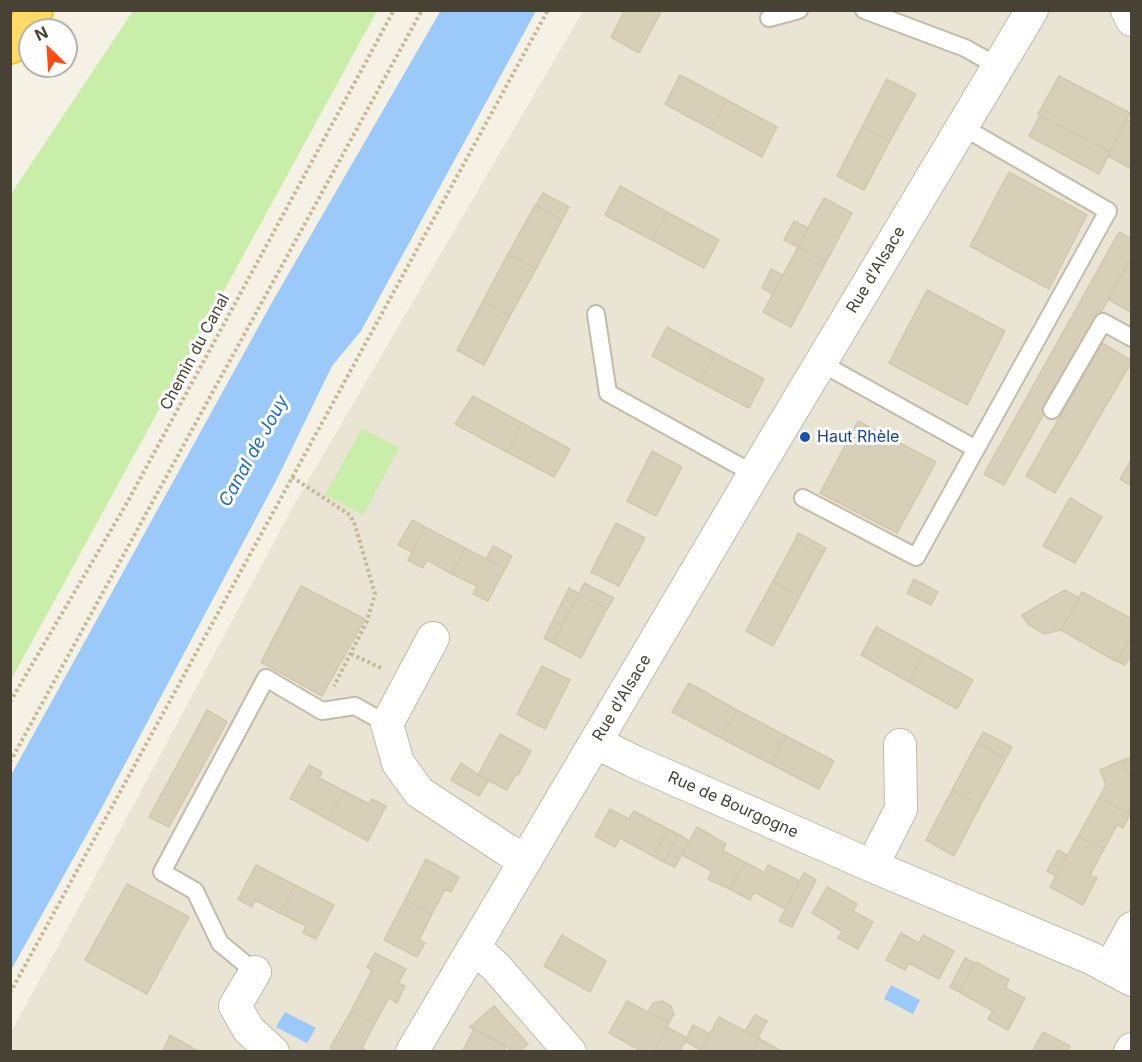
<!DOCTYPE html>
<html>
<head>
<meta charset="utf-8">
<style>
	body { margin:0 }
	#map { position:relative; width:1142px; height:1062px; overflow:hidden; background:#f5f2e5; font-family:Inter,sans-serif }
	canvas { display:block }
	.frame { position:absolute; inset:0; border:12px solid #484234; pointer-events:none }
	.north { position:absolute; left:18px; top:18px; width:60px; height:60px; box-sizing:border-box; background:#fff; border:2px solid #b6b3ae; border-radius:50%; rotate:335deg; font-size:16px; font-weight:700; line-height:24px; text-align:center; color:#484234 }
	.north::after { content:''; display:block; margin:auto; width:21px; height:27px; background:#ff4c12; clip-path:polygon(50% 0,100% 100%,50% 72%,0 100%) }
</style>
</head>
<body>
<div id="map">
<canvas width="1142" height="1062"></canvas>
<div class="frame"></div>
<div class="north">N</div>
</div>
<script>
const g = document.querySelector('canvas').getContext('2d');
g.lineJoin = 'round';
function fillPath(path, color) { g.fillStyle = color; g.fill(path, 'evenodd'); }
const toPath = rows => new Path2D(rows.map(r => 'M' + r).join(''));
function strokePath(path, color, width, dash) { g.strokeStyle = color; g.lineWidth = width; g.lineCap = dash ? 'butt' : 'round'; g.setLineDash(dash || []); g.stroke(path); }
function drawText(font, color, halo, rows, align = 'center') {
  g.font = font + ' Inter,sans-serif'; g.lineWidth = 6; g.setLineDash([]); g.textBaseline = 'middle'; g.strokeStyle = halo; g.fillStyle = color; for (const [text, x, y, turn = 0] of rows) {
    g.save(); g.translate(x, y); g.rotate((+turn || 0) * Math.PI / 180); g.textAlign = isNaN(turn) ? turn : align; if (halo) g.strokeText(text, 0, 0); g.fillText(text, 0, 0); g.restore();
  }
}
fillPath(toPath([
	[583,11,1127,11,1132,20,1131,1051,11,1052,11,1032,56,950,295,503]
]), '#e9e4d3');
fillPath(toPath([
	[133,11,377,11,11,680,11,194],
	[362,428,399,448,363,515,325,495]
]), '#c8eea9');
fillPath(toPath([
	[441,10,536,11,361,331,332,366,277,479,101,809,11,970,11,775,275,297],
	[891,985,920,1000,913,1014,884,999],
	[285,1012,316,1028,307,1043,276,1027]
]), '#9bc9f9');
const building = toPath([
	[625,10,662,10,639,53,611,37,625,10],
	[680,75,727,100,711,129,665,104,680,75],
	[1059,76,1130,113,1110,152,1038,114,1059,76],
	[887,79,916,94,890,141,862,127,887,79],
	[727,100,777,127,762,157,711,129,727,100],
	[1040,115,1110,152,1099,174,1029,136,1040,115],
	[1127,119,1132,122,1132,169,1108,156,1127,119],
	[862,127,890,141,864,190,837,176,862,127],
	[1009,172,1087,215,1049,289,970,246,1009,172],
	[620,186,667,212,652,240,605,215,620,186],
	[543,193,569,207,562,220,536,205,543,193],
	[824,198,852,213,826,262,798,247,824,198],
	[535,205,562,220,536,269,508,254,535,205],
	[667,212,719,240,704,268,652,240,667,212],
	[794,221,808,228,798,247,784,240,794,221],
	[1119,232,1132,239,1132,257,1004,485,984,474,1119,232],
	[798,247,826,262,791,327,763,312,798,247],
	[508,254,536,269,510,316,483,301,508,254],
	[1129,261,1132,262,1132,313,1108,299,1129,261],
	[771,269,783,275,773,294,762,288,771,269],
	[927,290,1005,331,967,405,889,363,927,290],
	[483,301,510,316,484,365,457,350,483,301],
	[667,327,715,353,700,382,652,356,667,327],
	[1102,343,1132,361,1055,493,1026,476,1102,343],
	[715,353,764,379,749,408,700,382,715,353],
	[473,396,522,423,507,452,455,424,473,396],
	[858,421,936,462,897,533,820,493,858,421],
	[522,423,570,449,554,477,507,452,522,423],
	[652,451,682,467,656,516,627,501,652,451],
	[1132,459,1132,486,1120,479,1132,459],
	[1070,498,1102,517,1075,563,1043,546,1070,498],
	[412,520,425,527,412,552,398,545,412,520],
	[616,523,645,538,619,586,591,572,616,523],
	[425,527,465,548,452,574,427,560,423,568,408,560,425,527],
	[798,533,826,548,824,552,795,540,798,533],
	[795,540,824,552,800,596,773,581,795,540],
	[493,546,512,556,505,569,486,559,493,546],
	[465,548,505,569,488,601,473,594,477,586,452,574,465,548],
	[914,579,938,592,931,605,907,593,914,579],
	[773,581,800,596,773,646,746,631,773,581],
	[584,583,614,598,607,609,579,594,584,583],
	[301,586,365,619,322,696,261,662,301,586],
	[569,588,579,594,562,625,553,620,569,588],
	[1065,590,1079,598,1061,630,1044,634,1028,624,1022,615,1065,590],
	[1082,592,1132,619,1132,635,1117,662,1061,630,1082,592],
	[579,594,607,609,581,658,553,643,579,594],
	[553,620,562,625,553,643,544,638,553,620],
	[876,627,924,653,909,682,861,655,876,627],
	[1128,641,1132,643,1132,654,1125,665,1117,661,1128,641],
	[924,653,973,680,957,709,909,682,924,653],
	[542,666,570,680,545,729,517,714,542,666],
	[689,683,737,710,721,738,672,712,689,683],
	[207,710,227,722,169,827,149,817,207,710],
	[737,710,786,736,771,764,721,738,737,710],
	[983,732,1012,747,1006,758,977,743,983,732],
	[500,734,531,751,518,775,516,774,507,790,478,775,500,734],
	[786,736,834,761,819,789,771,764,786,736],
	[977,743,1006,758,980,806,952,790,977,743],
	[1132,757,1132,781,1131,781,1123,760,1132,757],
	[1123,760,1132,782,1130,814,1099,798,1106,785,1100,770,1123,760],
	[461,763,488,781,479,796,451,780,461,763],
	[309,765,322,772,319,778,344,791,329,820,290,798,309,765],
	[952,790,980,806,954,856,926,840,952,790],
	[344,791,369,804,372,799,386,806,368,841,329,820,344,791],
	[1099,798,1130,814,1123,828,1117,825,1104,849,1078,836,1099,798],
	[610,809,629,819,634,811,668,829,653,856,620,838,615,847,595,836,610,809],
	[697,827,726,844,723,851,745,862,730,889,708,879,712,871,682,855,697,827],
	[668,829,678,834,664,862,653,856,668,829],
	[678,834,689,841,675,867,664,862,678,834],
	[1078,836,1104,849,1090,875,1097,878,1083,905,1050,887,1078,836],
	[1058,850,1067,855,1056,876,1047,871,1058,850],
	[426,859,459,877,451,892,445,889,432,914,405,900,426,859],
	[745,862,765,873,768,865,800,881,785,909,754,892,750,900,730,889,745,862],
	[256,865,295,885,280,913,255,900,252,907,238,899,256,865],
	[804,873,816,880,792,927,779,921,804,873],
	[127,884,189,917,147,994,85,960,127,884],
	[295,885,334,905,316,939,303,933,306,926,280,913,295,885],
	[827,887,857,904,853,911,873,922,858,949,838,938,842,931,812,913,827,887],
	[405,900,432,914,419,940,425,943,417,957,384,940,405,900],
	[901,933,919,943,923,935,954,951,939,979,909,963,905,970,886,960,901,933],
	[562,935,606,961,590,992,544,966,562,935],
	[375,953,406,969,398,983,405,986,397,1003,389,998,375,1023,351,1011,372,970,367,967,375,953],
	[965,958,975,963,959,992,950,987,965,958],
	[976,962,1009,980,1005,988,1025,998,1008,1030,988,1019,993,1011,959,992,976,962],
	[627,1001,669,1023,654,1052,643,1052,609,1033,627,1001],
	[662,1001,671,1006,674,1014,669,1023,648,1012,653,1003,662,1001],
	[494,1006,528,1044,519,1052,515,1052,470,1027,494,1006],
	[351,1011,375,1023,362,1048,368,1052,331,1052,332,1050,330,1048,351,1011],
	[755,1015,767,1021,758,1038,745,1031,755,1015],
	[719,1017,758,1038,751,1052,704,1052,701,1050,719,1017],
	[693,1025,710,1034,701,1050,685,1041,693,1025],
	[667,1027,687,1038,679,1052,654,1052,667,1027],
	[474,1029,506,1046,503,1052,462,1052,474,1029],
	[1043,1032,1070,1046,1067,1052,1032,1052,1043,1032],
	[170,1035,200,1052,162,1052,170,1035],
	[758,1038,783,1052,751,1052,758,1038]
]);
fillPath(building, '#d8cfb9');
strokePath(building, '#d3c8ac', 1.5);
const lane = toPath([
	[864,10,965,48,999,67],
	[769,18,799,10],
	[596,314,608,393,754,474],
	[821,363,976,449],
	[1052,410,1103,322,1132,338],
	[803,498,916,557,1108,211,963,127],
	[255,972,220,943,195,891,162,872,266,678,322,711,355,706,387,724]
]);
const street = toPath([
	[1127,10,1132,20],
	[433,638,387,724,398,763,419,792,507,850,526,860],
	[595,742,633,761,872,866,1091,958,1132,980],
	[872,866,901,809,900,745],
	[472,950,486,958,496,967,570,1052],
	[1110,968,1132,928],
	[255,972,235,1006,249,1030,273,1052],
	[412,1052,748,484,1032,10],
	[1130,1052,1132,1049]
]);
const highway = toPath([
	[10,47,36,10]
]);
strokePath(lane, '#c1bba7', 20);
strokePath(street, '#c1bba7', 34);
strokePath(highway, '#efb825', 36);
strokePath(toPath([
	[292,477,350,515,355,525,375,594,367,621,334,686],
	[351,654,383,669],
	[10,702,128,501,394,10],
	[10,762,422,10],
	[10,993,548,10]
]), '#c5b996', 4, [3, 3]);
strokePath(lane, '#fff', 16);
strokePath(street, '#fff', 32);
strokePath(highway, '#ffdb66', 33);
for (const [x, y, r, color] of [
	[805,437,6,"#1a4fb4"]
]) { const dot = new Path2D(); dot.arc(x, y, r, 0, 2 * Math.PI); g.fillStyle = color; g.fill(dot); strokePath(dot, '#fff', 2); }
drawText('16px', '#484234', '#fff', [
	["Rue d'Alsace",876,270,-59],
	["Chemin du Canal",195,352,-62],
	["Rue d'Alsace",622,698,-59],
	["Rue de Bourgogne",733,805,24]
]);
drawText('16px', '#164399', '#fff', [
	["Haut Rhèle",817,437]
], 'left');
drawText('italic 18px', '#216ec1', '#fff', [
	["Canal de Jouy",254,451,-61]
]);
</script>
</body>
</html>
